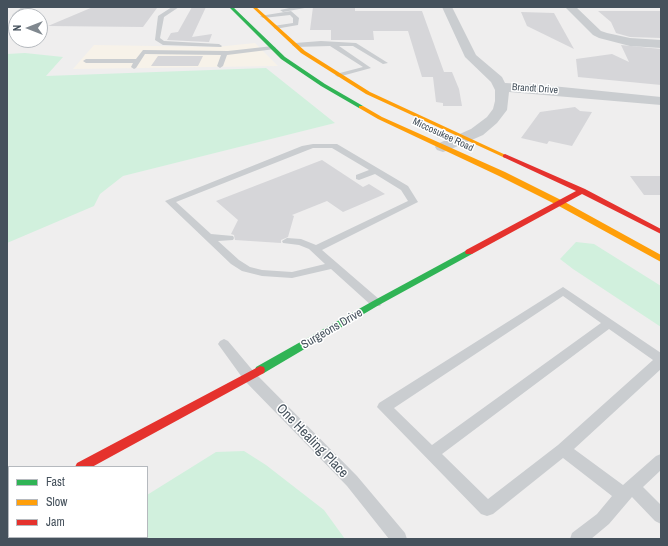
<!DOCTYPE html>
<html>
<head>
<meta charset="utf-8">
<style>
	body { margin:0 }
	#map { position:relative; width:668px; height:546px; overflow:hidden; background:#efeeee; font-family:"Archivo Narrow",sans-serif }
	canvas { display:block }
	.frame { position:absolute; inset:0; border:8px solid #45515c; pointer-events:none }
	.legend { position:absolute; left:8px; top:466px; width:140px; height:72px; box-sizing:border-box; background:#fff; border:1px solid #b5b9be; margin:0; padding:5px 7px; list-style:none; font-size:12px; color:#45515c }
	.legend li { display:flex; align-items:center; gap:8px; height:20px }
	.legend b { width:20px; border:1px solid #b5b9be }
	.north { position:absolute; left:8px; top:8px; width:40px; height:40px; box-sizing:border-box; background:#fff; border:1px solid #b5b9be; border-radius:50%; rotate:270deg; font-size:11px; font-weight:700; line-height:16px; text-align:center; color:#45515c }
	.north::after { content:''; display:block; margin:auto; width:14px; height:18px; background:#80888f; clip-path:polygon(50% 0,100% 100%,50% 72%,0 100%) }
</style>
</head>
<body>
<div id="map">
<canvas width="668" height="546"></canvas>
<div class="frame"></div>
<ul class="legend">
<li><b style="height:5px;background:#30b455"></b>Fast</li>
<li><b style="height:5px;background:#ff9f0a"></b>Slow</li>
<li><b style="height:5px;background:#e5322d"></b>Jam</li>
</ul>
<div class="north">N</div>
</div>
<script>
const g = document.querySelector('canvas').getContext('2d');
g.lineJoin = 'round';
function fillPath(path, color) { g.fillStyle = color; g.fill(path, 'evenodd'); }
const toPath = rows => new Path2D(rows.map(r => 'M' + r).join(''));
function drawText(font, color, halo, rows, align = 'center') {
  g.font = font + ' "Archivo Narrow",sans-serif'; g.lineWidth = 3; g.setLineDash([]); g.textBaseline = 'middle'; g.strokeStyle = halo; g.fillStyle = color; for (const [text, x, y, turn = 0] of rows) {
    g.save(); g.translate(x, y); g.rotate((+turn || 0) * Math.PI / 180); g.textAlign = isNaN(turn) ? turn : align; if (halo) g.strokeText(text, 0, 0); g.fillText(text, 0, 0); g.restore();
  }
}
fillPath(toPath([
	[255,43,278,66,73,69,94,45,216,47]
]), '#f7f2e9');
fillPath(toPath([
	[25,53,63,57,46,76,266,68,335,123,123,176,100,194,94,206,7,243,7,54],
	[576,242,594,244,661,286,661,327,573,269,560,259],
	[244,451,266,465,324,510,345,539,73,539,77,537,147,537,147,495,216,452]
]), '#d1f0dd');
fillPath(toPath([
	[93,7,148,7,157,8,143,27,48,26],
	[192,7,206,7,192,37,212,34,209,42,167,40,171,33,178,32],
	[313,7,355,7,355,11,422,11,444,72,452,72,459,89,462,106,443,106,443,103,436,102,433,77,422,77,408,31,373,31,374,40,331,40,331,30,310,30],
	[598,11,661,11,661,38,630,37,616,33,611,22],
	[521,12,554,13,574,49,527,26],
	[621,45,661,49,661,85,578,77,576,59,612,54,629,62],
	[158,56,203,56,198,66,151,66],
	[575,107,580,111,592,112,572,146,549,141,547,144,521,138,540,112],
	[322,160,363,187,369,184,385,194,343,212,327,201,292,215,294,216,288,237,281,240,281,243,235,240,234,235,231,234,238,220,216,201],
	[630,176,661,176,661,195,644,195]
]), '#d6d6d9');
fillPath(toPath([
	[172,7,179,7,164,17,160,38,164,41,219,44,222,46,221,47,163,45,155,40,158,16,172,7],
	[294,7,310,7,283,12,280,10,294,7],
	[291,11,299,18,298,25,275,29,273,26,293,23,293,18,290,15,263,18,260,16,291,11],
	[321,41,356,43,388,63,383,64,353,46,339,46,371,68,338,77,335,75,336,74,363,67,330,46,295,47,292,45,295,43,321,41],
	[273,46,276,48,275,49,227,55,223,66,220,68,217,66,221,55,145,54,136,68,134,69,131,67,133,63,86,63,83,61,86,59,136,59,143,50,228,51,273,46],
	[313,144,337,144,408,186,418,202,322,250,380,300,382,303,380,306,372,306,331,269,292,278,262,276,242,271,231,264,165,201,302,146,313,144],
	[313,148,332,148,369,170,356,175,356,179,359,180,375,174,401,190,408,201,316,245,301,239,287,238,282,241,283,243,299,245,309,249,325,264,292,272,262,270,250,267,239,260,218,241,233,240,234,238,233,236,211,234,176,202,313,148],
	[563,287,661,353,661,369,574,449,623,485,656,456,661,454,661,470,643,487,661,505,661,524,655,521,632,497,609,524,591,539,570,539,572,533,597,514,612,496,563,458,493,514,487,516,481,514,377,407,379,403,563,287],
	[563,296,601,323,432,445,394,408,563,296],
	[609,329,653,360,558,445,488,499,442,454,609,329],
	[224,339,228,341,254,372,357,476,405,533,407,539,389,539,347,486,244,380,218,344,220,341,224,339]
]), '#cacdd0');
fillPath(toPath([
	[22,7,33,7,24,16,16,16,16,19,13,18,12,16,13,14,22,7],
	[442,7,452,7,476,55,502,77,505,83,542,85,661,97,661,105,509,92,507,110,497,123,483,135,449,150,443,152,437,150,435,147,437,144,471,129,487,117,493,109,495,101,495,90,491,82,465,57,442,7],
	[565,7,576,7,601,31,607,33,630,38,661,40,661,48,630,46,599,38,593,35,565,7],
	[9,491,9,521,7,522,7,492,9,491]
]), '#cacdd0');
fillPath(toPath([
	[229,7,233,7,285,57,325,84,363,106,363,108,359,108,321,86,281,59,229,7],
	[469,249,473,252,472,254,379,305,264,373,260,374,256,373,255,370,256,367,373,301,469,249]
]), '#30b455');
fillPath(toPath([
	[252,7,256,7,305,51,370,92,508,156,505,158,503,157,366,94,301,53,252,7],
	[359,106,363,106,382,117,505,172,563,201,661,255,661,262,557,205,499,176,378,119,359,108,359,106]
]), '#ff9f0a');
fillPath(toPath([
	[505,154,585,189,661,229,661,234,582,194,472,254,466,254,465,252,466,250,576,191,503,157,503,155,505,154],
	[260,366,264,367,265,370,264,373,92,467,75,467,77,463,260,366]
]), '#e5322d');
drawText('10px', '#45515c', '#fff', [
	["Brandt Drive",535,89,4],
	["Miccosukee Road",443,135,25]
]);
drawText('12px', '#45515c', '#fff', [
	["Surgeons Drive",332,329,-30]
]);
drawText('14px', '#45515c', '#fff', [
	["One Healing Place",312,441,46]
]);
</script>
</body>
</html>
